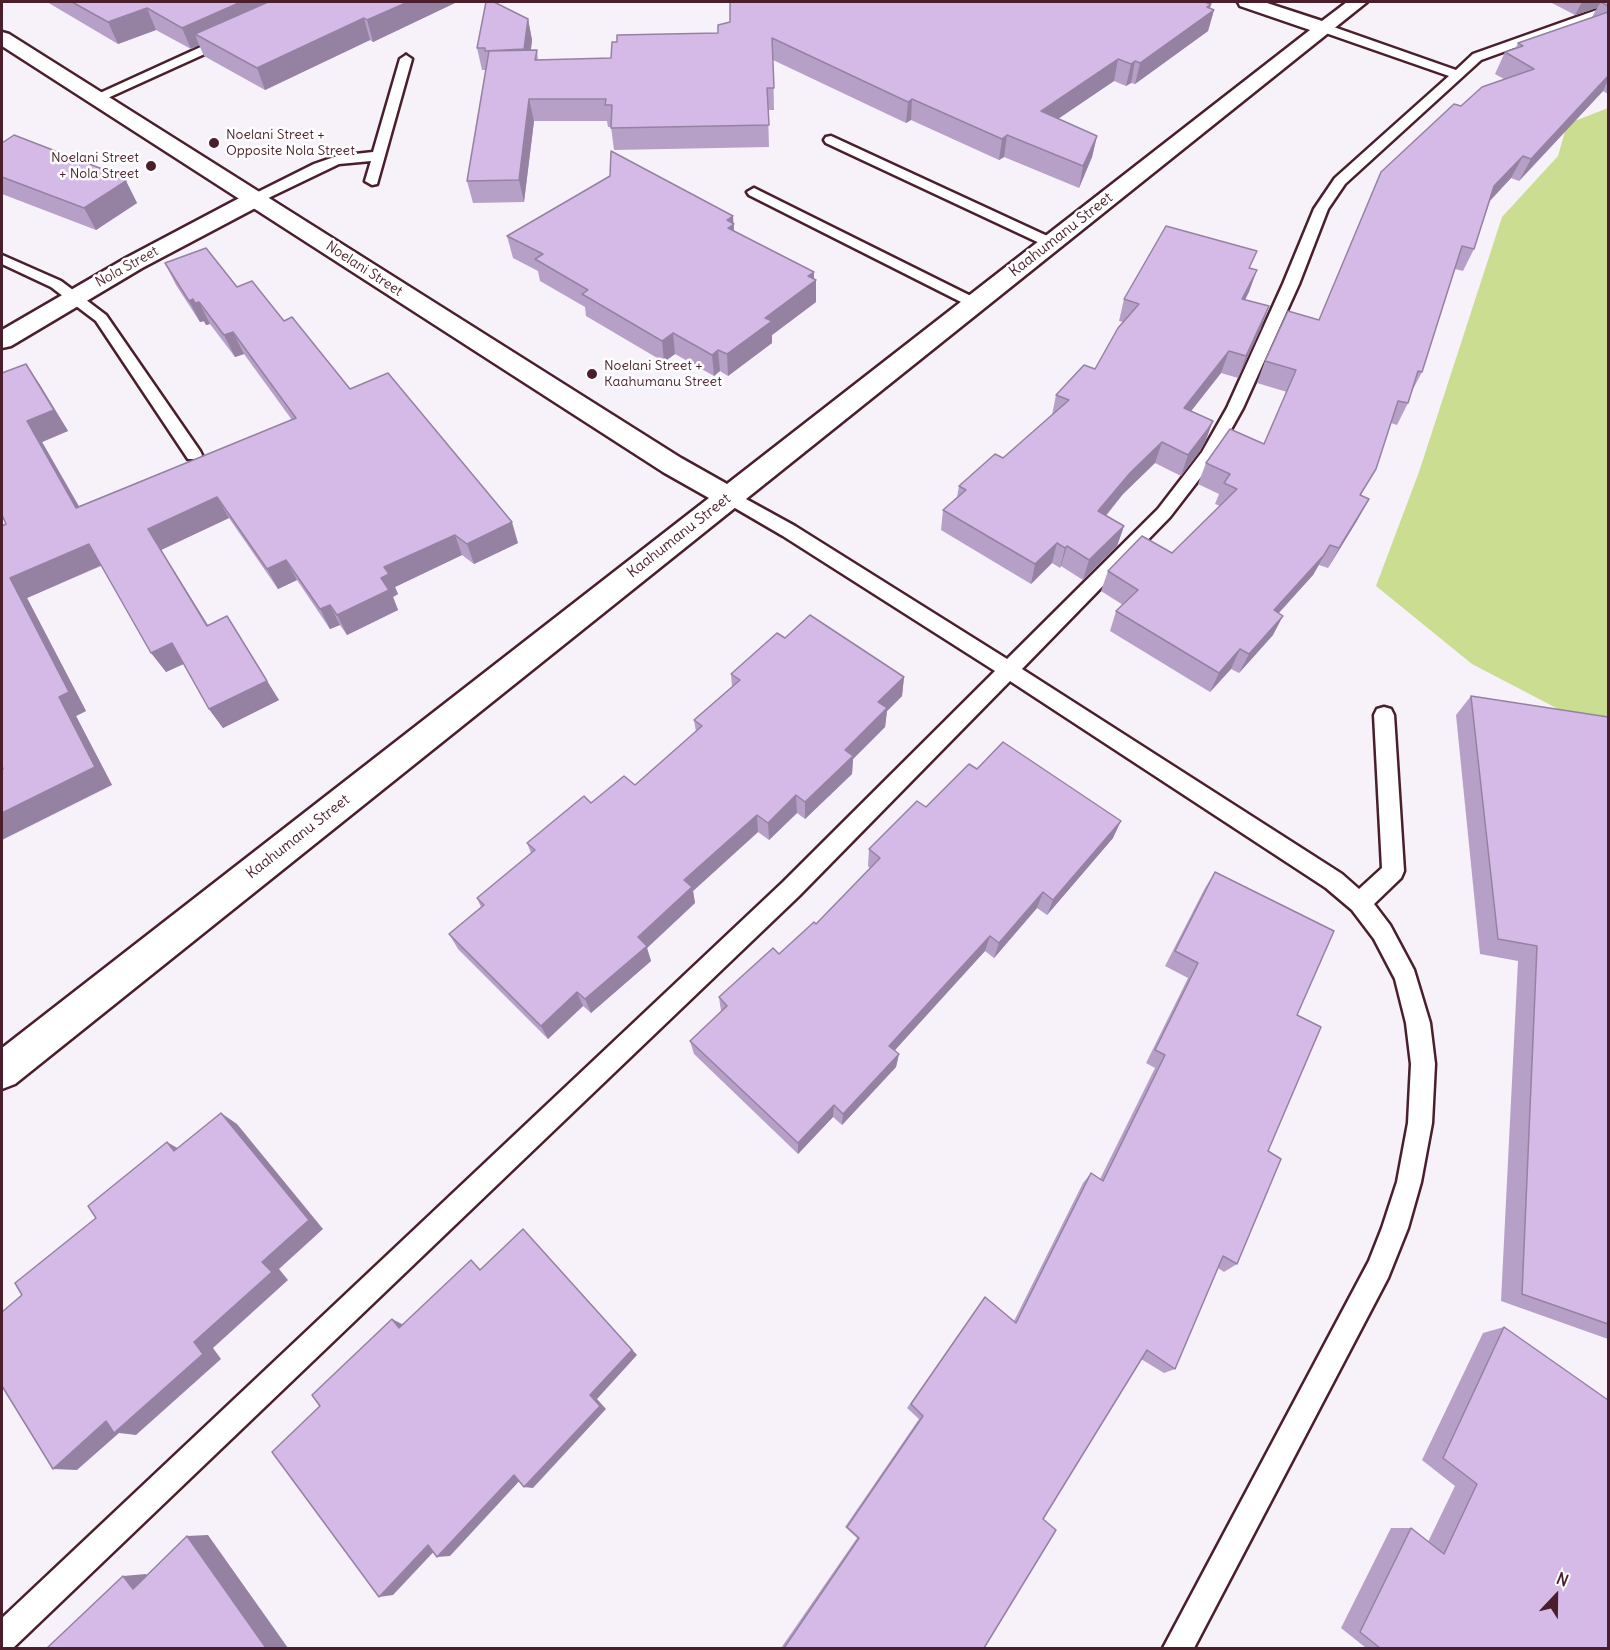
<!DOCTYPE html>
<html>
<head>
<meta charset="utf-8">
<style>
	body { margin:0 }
	#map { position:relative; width:1610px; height:1650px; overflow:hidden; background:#f7f1fa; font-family:Delius,sans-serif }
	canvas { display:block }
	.frame { position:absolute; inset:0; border:3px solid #4a1f2b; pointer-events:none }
	.north { position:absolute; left:1526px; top:1566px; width:60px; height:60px; -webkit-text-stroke:4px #fff; paint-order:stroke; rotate:22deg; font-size:16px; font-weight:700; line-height:24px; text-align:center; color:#4a1f2b }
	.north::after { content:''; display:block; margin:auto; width:21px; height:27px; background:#4a1f2b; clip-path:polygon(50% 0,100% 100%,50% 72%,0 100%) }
</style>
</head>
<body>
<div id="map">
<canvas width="1610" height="1650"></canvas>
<div class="frame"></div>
<div class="north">N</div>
</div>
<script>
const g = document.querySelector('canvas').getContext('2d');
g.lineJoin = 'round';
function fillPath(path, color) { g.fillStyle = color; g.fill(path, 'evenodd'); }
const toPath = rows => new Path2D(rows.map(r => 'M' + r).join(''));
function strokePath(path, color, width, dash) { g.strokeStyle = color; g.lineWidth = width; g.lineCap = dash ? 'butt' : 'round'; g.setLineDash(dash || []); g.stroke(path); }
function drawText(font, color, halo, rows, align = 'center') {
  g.font = font + ' Delius,sans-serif'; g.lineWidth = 5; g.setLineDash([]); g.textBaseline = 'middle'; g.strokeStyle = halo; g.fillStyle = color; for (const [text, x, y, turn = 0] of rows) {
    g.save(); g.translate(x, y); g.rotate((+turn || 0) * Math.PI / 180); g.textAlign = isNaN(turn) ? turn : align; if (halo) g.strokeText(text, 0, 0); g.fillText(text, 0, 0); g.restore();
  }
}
fillPath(toPath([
	[1608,108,1608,735,1472,664,1376,586,1419,472,1502,217,1558,156,1567,124]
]), '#cadd91');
const service = toPath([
	[1608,6,1608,14,1481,60,1345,184,1328,209,1299,284,1243,408,1214,460,1170,517,1022,669,1342,874,1359,889,1382,868,1374,715,1377,709,1384,707,1391,709,1394,715,1404,871,1401,878,1374,904,1390,925,1414,970,1430,1023,1435,1064,1432,1123,1421,1182,1408,1228,1388,1278,1194,1648,1163,1648,1369,1261,1382,1228,1397,1182,1408,1123,1411,1064,1406,1023,1395,979,1374,939,1352,910,1326,888,1010,681,799,896,13,1648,2,1648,2,1618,783,882,995,671,783,536,723,501,720,497,723,493,729,491,735,493,795,526,1007,659,1158,509,1202,452,1227,408,1283,284,1314,209,1335,178,1449,76,1320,31,1318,28,1320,25,1328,25,1456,70,1473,54,1608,6],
	[227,35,233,39,231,42,101,101,96,102,89,98,227,35],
	[406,55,412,59,377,184,372,185,365,181,371,161,339,164,260,202,250,202,248,199,250,196,314,164,337,156,373,152,400,59,406,55],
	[831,136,1056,240,1058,243,1056,246,1046,246,826,143,824,140,826,137,831,136],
	[754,188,979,300,982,303,974,308,969,306,749,195,747,192,754,188],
	[2,255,61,281,106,315,200,451,202,455,200,459,188,459,96,321,51,287,2,264,2,255]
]);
const minor = toPath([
	[255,192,263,194,266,199,263,204,142,268,11,346,2,348,2,330,126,258,247,194,255,192]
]);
const tertiary = toPath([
	[1238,2,1264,2,1322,21,1347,2,1367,2,15,1084,2,1089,2,1048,709,498,663,472,2,46,2,32,9,34,681,458,727,484,1310,30,1240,6,1238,2]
]);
strokePath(service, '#4a1f2b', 5);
strokePath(minor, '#4a1f2b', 5);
strokePath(tertiary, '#4a1f2b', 5);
fillPath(service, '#fff');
fillPath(minor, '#fff');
fillPath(tertiary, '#fff');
fillPath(toPath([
	[47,2,457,2,373,42,370,40,265,90,204,56,199,45,191,49,156,30,118,44],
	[1550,2,1608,2,1608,94,1603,91,1519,181,1511,178,1490,201,1474,249,1463,271,1455,269,1422,372,1412,391,1408,403,1397,425,1391,423,1361,495,1358,519,1328,568,1319,565,1313,575,1279,613,1273,635,1239,673,1231,669,1210,692,1110,631,1116,611,1123,605,1101,591,1108,571,1172,553,1220,506,1215,504,1219,494,1198,484,1206,463,1264,444,1287,392,1257,383,1265,361,1319,320,1461,106,1504,79,1495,74,1505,52,1515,49,1518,43,1592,17,1597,8,1575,15],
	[1210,8,1214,10,1208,31,1135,84,1131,83,1126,86,1114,81,1058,119,1097,136,1092,157,1079,188,1004,157,999,160,911,120,906,123,773,60,774,110,768,110,769,147,614,150,611,127,608,127,607,121,534,121,524,202,473,203,467,181,486,70,482,70,477,48,528,19,532,40,531,50,537,50,538,60,611,58,718,33],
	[2,143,110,172,112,176,126,181,137,203,96,230,2,194],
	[734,224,734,231,816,280,816,302,772,335,772,343,728,376,720,371,714,376,675,354,664,362,586,316,585,307,540,281,538,271,513,258,507,236],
	[165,263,237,287,284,321,350,389,518,543,474,564,462,555,395,587,398,594,393,597,398,610,347,635,340,625,330,629,297,580,278,589,229,518,161,550,208,625,279,700,223,728,209,709,183,664,166,672,101,566,27,598,86,711,76,716,112,785,3,769,6,524,26,364,40,385,68,431,42,442,79,506,292,420,244,354,235,357,210,324,206,325,204,321,200,322,176,285],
	[1250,269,1257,270,1245,299,1261,328,1238,378,1221,373,1191,411,1213,421,1205,442,1200,451,1181,476,1155,463,1123,494,1106,516,1124,526,1117,546,1083,580,1061,566,1060,568,1052,563,1031,584,941,530,943,510,957,497,959,486,1003,458,1052,415,1056,395,1095,369,1123,322,1119,321,1124,299],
	[785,638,904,677,902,696,887,711,885,727,853,759,852,774,805,819,797,813,769,840,758,832,693,891,695,903,647,948,651,961,591,1013,583,1006,548,1039,458,949,449,934,481,907,477,898,531,853,527,843,591,803,635,785,696,732,694,720,732,687,731,674],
	[1471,696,1608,717,1608,1339,1501,1301,1518,961,1480,954,1456,715],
	[977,769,1113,838,1047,915,1037,908,994,958,985,951,894,1050,899,1054,896,1067,842,1125,833,1117,798,1154,694,1054,690,1041,721,1011,719,997,779,954,816,924,870,868,868,866,869,849],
	[1215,872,1297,1015,1268,1151,1237,1264,1224,1272,1218,1268,1175,1369,1164,1373,1141,1359,1043,1519,984,1648,781,1648,857,1538,845,1527,919,1419,907,1408,985,1297,1014,1321,1083,1183,1091,1173,1100,1179,1155,1068,1146,1063,1188,978,1165,966,1205,888],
	[1504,1327,1608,1648,1366,1648,1341,1628,1391,1528,1411,1528,1428,1542,1455,1486,1422,1460,1483,1333]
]), '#b7a0c8');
fillPath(toPath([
	[241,2,296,2,195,34,199,45,191,49,182,28],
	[408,2,457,2,373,42,367,20],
	[1582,2,1608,2,1601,2,1597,8,1575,15],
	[1211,4,1209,13,1214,10,1208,31,1135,84,1140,63],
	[147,8,156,30,118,44,108,22],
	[364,18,370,40,265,90,257,68],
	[528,19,532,40,528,71,524,49],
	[1118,59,1114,81,1037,133,1041,111],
	[1135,61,1131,83,1126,86,1131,64],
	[1608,76,1608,80,1603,91,1519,181,1531,159],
	[529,99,534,121,524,202,519,180],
	[912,99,911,120,906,123,908,102],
	[1007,135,1004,157,999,160,1002,139],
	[1097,136,1092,157,1079,188,1083,166],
	[1523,156,1511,178,1483,208,1494,186],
	[110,172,117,186,126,181,137,203,96,230,84,208,106,173],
	[733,216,735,246,729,242,727,220],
	[1257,270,1249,292,1235,320,1242,299],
	[814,272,814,282,816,280,816,302,772,335,772,343,728,376,727,354,808,276],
	[193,299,204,321,200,322,189,301],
	[199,302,210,324,206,325,195,303],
	[1269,306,1261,328,1238,378,1246,356],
	[233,332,244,354,235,357,224,335],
	[673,333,675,354,664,362,662,341],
	[718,350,720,371,714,376,712,355],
	[1229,351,1221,373,1177,429,1184,408],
	[26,364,40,385,68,431,42,442,91,528,76,508,27,421],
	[1213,421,1205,442,1200,451,1181,476,1188,455],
	[1162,442,1155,463,1123,494,1092,532,1098,511,1130,473],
	[217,497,229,518,161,550,220,645,207,626,148,529],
	[1369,499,1358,519,1328,568,1339,548],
	[512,522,518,543,474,564,467,544],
	[1124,526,1117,546,1083,580,1089,560],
	[455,535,462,555,395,587,398,594,393,597,398,610,347,635,337,615,381,578,384,567],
	[1057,543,1052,563,1031,584,1035,564],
	[89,544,104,564,27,598,86,711,76,716,112,785,2,840,2,813,10,578],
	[1330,545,1313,575,1263,630,1274,610],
	[1067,546,1061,566,1060,568,1065,548],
	[286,560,297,580,278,589,267,569],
	[330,605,340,625,330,629,320,609],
	[227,616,279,700,223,728,209,709],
	[1283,616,1273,635,1239,673,1249,654],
	[172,643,186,663,166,672,151,653],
	[1240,649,1231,669,1210,692,1219,673],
	[904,677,902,696,887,711,885,727,853,759,852,774,805,819,805,802,845,750,878,702],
	[796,795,797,813,769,840,768,823],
	[757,815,758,832,693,891,695,903,647,948,651,961,591,1013,585,999,638,937,684,880],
	[1121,821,1113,838,1047,915,1053,900],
	[1043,892,1037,908,994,958,999,943],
	[990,936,985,951,887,1059,889,1046],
	[577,992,583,1006,548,1039,541,1026],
	[899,1054,896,1067,842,1125,843,1114],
	[834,1105,833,1117,798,1154,798,1143],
	[221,1113,237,1124,323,1229,279,1269,288,1280,213,1348,221,1359,136,1435,119,1433,77,1470,53,1469,194,1342,262,1262],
	[167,1142,186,1153,174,1151],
	[523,1229,637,1355,597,1399,606,1409,533,1488,524,1487,590,1395],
	[392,1319,404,1325,399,1328],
	[514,1475,524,1476,450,1556,437,1557],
	[208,1535,288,1648,266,1648,187,1536],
	[441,1544,393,1595,379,1597,428,1545],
	[146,1574,155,1587,133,1589,123,1576]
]), '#9582a2');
const building = toPath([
	[72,2,241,2,182,28,147,8,108,22,72,2],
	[268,2,408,2,367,20,364,18,257,68,195,34,268,2],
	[486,2,494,2,528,19,524,49,485,51,485,48,477,48,486,2],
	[730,2,1204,2,1211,4,1207,7,1214,10,1140,63,1135,61,1131,64,1118,59,1041,111,1097,136,1083,166,1007,135,1002,139,912,99,908,102,772,38,774,88,767,88,769,125,611,128,612,105,605,105,606,99,529,99,519,180,467,181,489,51,537,50,535,60,611,58,612,42,617,42,617,35,718,33,718,25,730,22,730,2],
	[1601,2,1608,2,1608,6,1601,2],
	[1608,12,1608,76,1531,159,1523,156,1494,186,1474,249,1462,246,1422,372,1418,371,1408,403,1398,401,1376,469,1360,495,1369,499,1339,548,1330,545,1324,555,1274,610,1283,616,1249,654,1240,649,1219,673,1116,611,1138,590,1108,571,1142,536,1172,553,1237,489,1224,483,1230,474,1206,463,1230,429,1264,444,1296,370,1265,361,1288,311,1319,320,1381,172,1454,104,1461,106,1482,87,1534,69,1505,52,1523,46,1518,43,1608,12],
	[14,135,110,172,106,173,126,181,84,208,2,177,2,143,14,135],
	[611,151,733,216,727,220,734,224,728,228,814,272,808,276,816,280,765,318,772,321,727,354,718,350,712,355,673,333,662,341,582,294,588,290,535,259,543,254,507,236,610,176,611,151],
	[1166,226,1257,251,1249,268,1257,270,1242,299,1269,306,1246,356,1229,351,1184,408,1213,421,1208,429,1188,455,1162,442,1130,473,1098,511,1124,526,1089,560,1067,546,1065,548,1057,543,1035,564,943,510,966,490,959,486,995,454,1003,458,1069,400,1056,395,1084,365,1095,369,1118,328,1139,304,1124,299,1166,226],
	[206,248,237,287,252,281,284,321,292,317,350,389,388,373,512,522,467,544,455,535,384,567,389,574,381,578,389,590,337,615,330,605,320,609,286,560,267,569,217,497,148,529,207,626,227,616,267,681,209,709,172,643,151,653,89,544,10,578,69,692,59,697,95,767,2,813,2,770,3,769,2,766,2,526,6,524,2,515,2,373,26,364,54,410,27,421,76,508,296,418,233,332,224,335,199,302,195,303,193,299,189,301,165,263,206,248],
	[810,615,904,677,878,702,887,708,845,750,853,756,805,802,796,795,768,823,757,815,684,880,692,887,638,937,647,946,585,999,577,992,541,1026,449,934,484,905,477,898,535,850,527,843,584,796,591,803,624,776,635,785,702,726,694,720,740,680,731,674,777,633,785,638,810,615],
	[1471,696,1608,717,1608,1324,1522,1294,1537,946,1498,939,1471,696],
	[1003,742,1121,821,1053,900,1043,892,999,943,990,936,889,1046,899,1054,843,1114,834,1105,798,1143,690,1041,727,1006,719,997,773,948,779,954,814,922,816,924,880,858,869,849,917,801,926,807,969,764,977,769,1003,742],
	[1215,872,1334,931,1297,1015,1321,1027,1268,1151,1281,1159,1237,1264,1223,1256,1175,1369,1147,1350,1043,1519,1056,1530,984,1648,784,1648,859,1538,847,1527,923,1416,911,1404,985,1297,1016,1323,1091,1173,1103,1181,1165,1055,1155,1050,1198,963,1175,951,1215,872],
	[221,1113,309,1220,262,1262,272,1272,194,1342,203,1354,114,1433,106,1421,53,1469,2,1386,2,1312,22,1295,15,1283,96,1218,88,1206,167,1142,174,1151,221,1113],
	[523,1229,632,1350,590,1395,600,1406,524,1487,514,1475,437,1557,428,1545,379,1597,272,1452,320,1406,312,1395,392,1319,399,1328,471,1260,480,1270,523,1229],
	[1504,1327,1608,1400,1608,1648,1380,1648,1360,1632,1411,1528,1444,1554,1477,1484,1443,1458,1504,1327],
	[187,1536,266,1648,47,1648,123,1576,133,1589,187,1536]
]);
fillPath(building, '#d5bae8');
strokePath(building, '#9582a2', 1.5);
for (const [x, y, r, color] of [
	[214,143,6,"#4a1f2b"],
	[151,166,6,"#4a1f2b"],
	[592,374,6,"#4a1f2b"]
]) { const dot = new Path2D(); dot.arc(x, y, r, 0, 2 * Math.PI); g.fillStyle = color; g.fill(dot); strokePath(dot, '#fff', 2); }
drawText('14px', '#4a1f2b', '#fff', [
	["Noelani Street +",226,135],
	["Opposite Nola Street",226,151],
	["Noelani Street",139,158,"right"],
	["+ Nola Street",139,174,"right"],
	["Noelani Street +",604,366],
	["Kaahumanu Street",604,382]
], 'left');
drawText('14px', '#4a1f2b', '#fff', [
	["Nola Street",127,267,-29],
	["Noelani Street",364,269,33]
]);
drawText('15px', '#4a1f2b', '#fff', [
	["Kaahumanu Street",1061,235,-38],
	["Kaahumanu Street",679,536,-38],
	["Kaahumanu Street",298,837,-38]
]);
</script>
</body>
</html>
